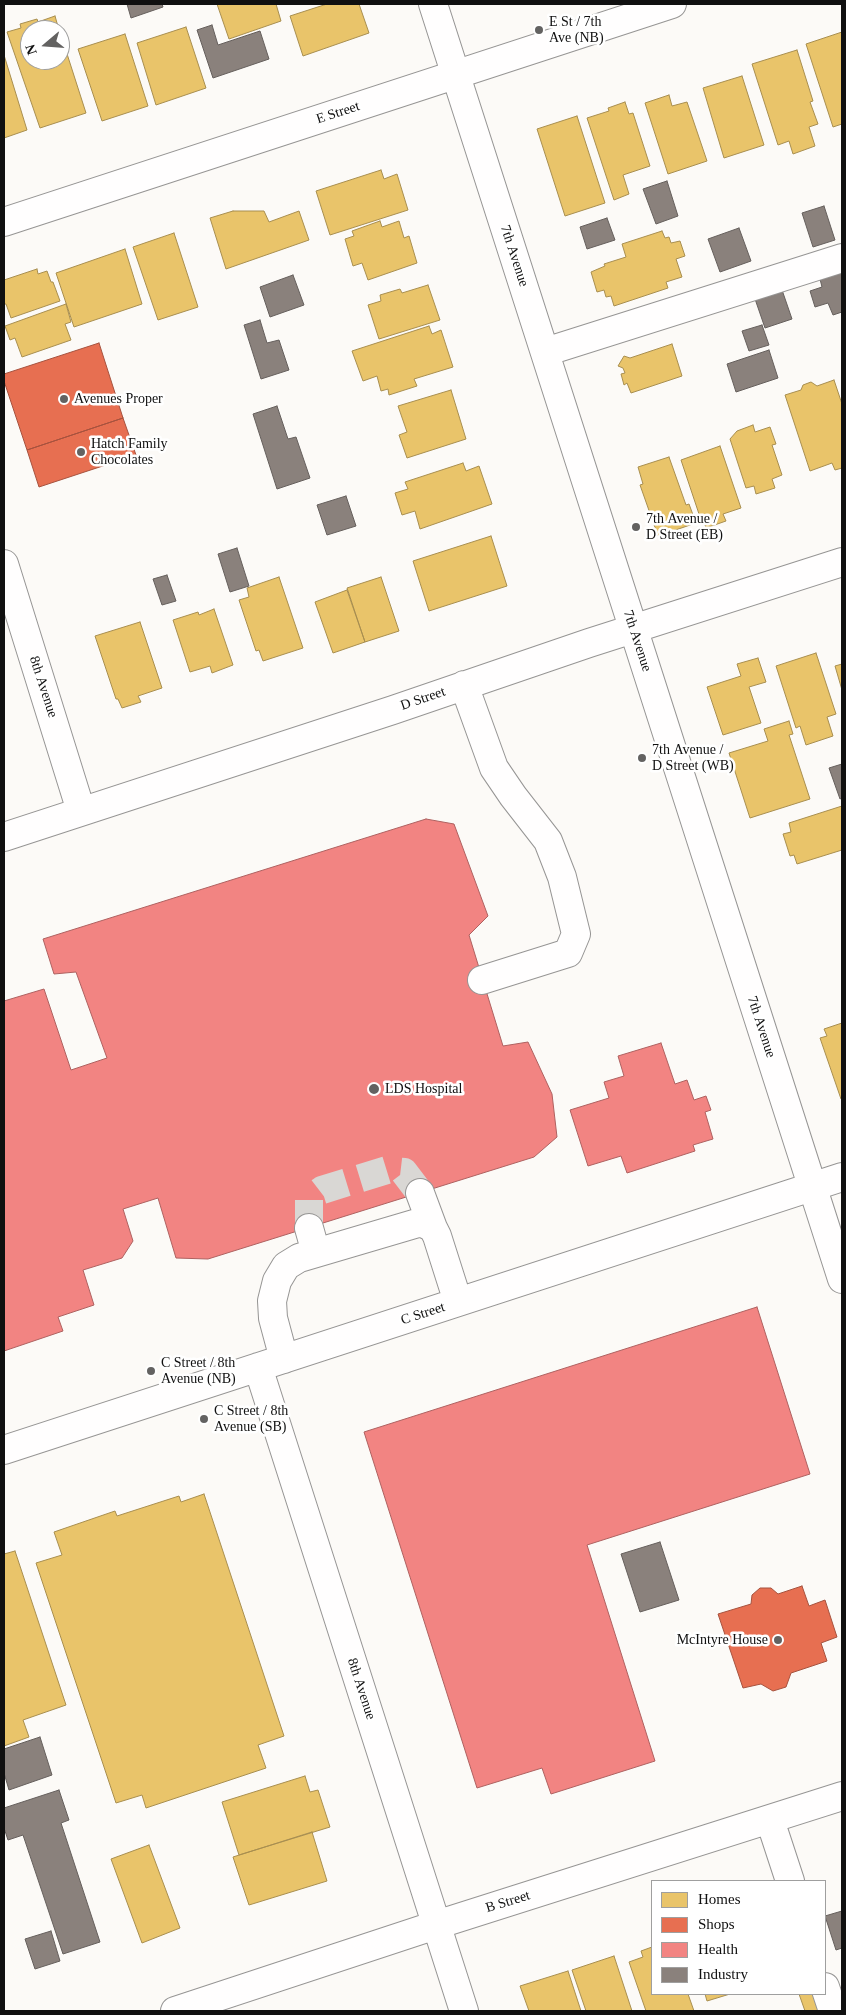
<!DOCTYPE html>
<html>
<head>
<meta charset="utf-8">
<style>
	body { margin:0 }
	#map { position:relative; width:846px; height:2015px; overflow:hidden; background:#fcfaf7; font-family:"Times New Roman",serif }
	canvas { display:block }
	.frame { position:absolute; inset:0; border:5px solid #101010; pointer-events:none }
	.legend { position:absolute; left:651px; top:1880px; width:175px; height:115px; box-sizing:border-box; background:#fff; border:1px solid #9f9f9f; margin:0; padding:6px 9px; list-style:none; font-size:15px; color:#101010 }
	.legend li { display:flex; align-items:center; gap:10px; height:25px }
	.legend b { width:25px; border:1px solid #9f9f9f }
	.north { position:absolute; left:20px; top:20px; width:50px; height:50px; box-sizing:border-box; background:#fff; border:1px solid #9f9f9f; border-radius:50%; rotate:252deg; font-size:14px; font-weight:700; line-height:20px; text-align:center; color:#101010 }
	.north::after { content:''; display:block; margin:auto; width:18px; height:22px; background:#636261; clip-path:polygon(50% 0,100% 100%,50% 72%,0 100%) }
</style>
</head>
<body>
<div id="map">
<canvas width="846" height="2015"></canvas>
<div class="frame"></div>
<ul class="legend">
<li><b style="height:14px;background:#e9c46a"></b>Homes</li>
<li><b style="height:14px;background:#e76f51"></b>Shops</li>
<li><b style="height:14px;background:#f28482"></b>Health</li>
<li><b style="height:14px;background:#8a817c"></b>Industry</li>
</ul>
<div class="north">N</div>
</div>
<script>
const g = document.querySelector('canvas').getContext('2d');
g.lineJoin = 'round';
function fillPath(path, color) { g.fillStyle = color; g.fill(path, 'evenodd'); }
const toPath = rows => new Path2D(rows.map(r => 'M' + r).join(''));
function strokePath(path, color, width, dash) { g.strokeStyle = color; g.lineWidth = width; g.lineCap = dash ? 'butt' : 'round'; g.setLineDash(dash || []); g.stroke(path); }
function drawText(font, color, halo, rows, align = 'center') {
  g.font = font + ' "Times New Roman",serif'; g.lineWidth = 5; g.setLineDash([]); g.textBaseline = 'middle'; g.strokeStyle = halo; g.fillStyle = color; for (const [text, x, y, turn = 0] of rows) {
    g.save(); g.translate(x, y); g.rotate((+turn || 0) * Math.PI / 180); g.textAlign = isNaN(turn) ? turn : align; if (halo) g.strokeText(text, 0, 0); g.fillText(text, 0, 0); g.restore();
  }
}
const homes = toPath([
	[217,4,276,4,281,21,229,39,217,4],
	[327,4,359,4,369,33,303,56,290,16,327,4],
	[55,16,59,30,30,30,30,60,60,60,60,32,86,113,40,128,7,32,21,28,20,24,37,19,38,22,55,16],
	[186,27,206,88,156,105,137,43,186,27],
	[842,32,842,124,833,127,806,44,842,32],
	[125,34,148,106,102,121,78,49,125,34],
	[797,50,813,101,810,102,818,124,809,127,815,146,793,154,789,141,778,145,752,64,797,50],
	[4,55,27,130,4,138,4,55],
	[742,76,764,145,724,158,703,88,742,76],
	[669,95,672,106,687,102,707,161,668,174,645,103,669,95],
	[625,102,629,114,633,113,650,166,623,175,629,194,614,200,587,118,609,111,608,108,625,102],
	[577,116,605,203,565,216,537,129,577,116],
	[381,170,384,179,397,174,408,210,330,235,316,191,381,170],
	[233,211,264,211,269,222,299,211,309,240,226,269,210,218,233,211],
	[380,221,382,227,399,221,404,238,409,236,417,263,368,280,362,263,353,266,345,239,354,236,352,231,380,221],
	[662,231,665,238,669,237,671,243,680,241,685,256,676,259,682,277,666,282,668,288,614,306,611,296,606,297,604,290,597,292,591,272,605,266,604,264,626,257,622,244,662,231],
	[174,233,198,307,158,320,133,247,174,233],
	[125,249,142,304,74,327,56,273,125,249],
	[37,269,38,274,47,271,51,282,53,282,60,301,11,318,6,304,4,304,4,280,37,269],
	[428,285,440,320,379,339,368,305,381,301,380,295,400,289,402,293,428,285],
	[66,304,71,322,65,324,71,340,22,357,15,338,10,340,5,326,66,304],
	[429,326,432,334,441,330,453,367,414,379,417,386,389,395,388,389,381,391,377,376,363,381,352,351,429,326],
	[672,344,682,376,631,393,627,383,624,385,621,374,625,373,623,368,618,366,624,356,630,358,672,344],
	[834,380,842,404,842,468,835,470,832,463,810,471,785,395,801,390,803,385,811,382,817,386,834,380],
	[451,390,466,439,407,458,399,435,407,432,398,406,451,390],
	[753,425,755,432,770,427,776,444,772,445,782,475,772,479,775,488,756,494,754,486,746,488,730,439,737,431,753,425],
	[720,446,741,508,723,514,726,521,706,528,703,519,701,520,681,460,720,446],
	[669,457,686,505,689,504,696,523,658,536,640,485,643,484,638,467,669,457],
	[463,463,466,471,479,466,492,504,420,529,415,511,402,515,395,493,408,489,405,482,463,463],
	[491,536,507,586,429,611,413,561,491,536],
	[279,577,303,648,263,661,259,650,256,651,239,600,249,597,247,588,279,577],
	[381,577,399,631,365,642,347,588,381,577],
	[347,590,365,642,333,653,315,602,347,590],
	[214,609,233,665,212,673,210,666,190,672,173,620,198,612,199,615,214,609],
	[140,622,162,688,138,696,141,702,122,708,118,699,116,699,95,636,140,622],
	[816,653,836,714,827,717,833,736,806,745,800,726,796,728,776,666,816,653],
	[758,658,766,682,749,687,761,723,723,735,707,687,741,676,737,664,758,658],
	[842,664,842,690,835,666,842,664],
	[789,721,793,734,789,735,810,799,750,818,729,753,768,741,764,729,789,721],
	[842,806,842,850,797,864,794,855,790,856,783,834,791,832,789,823,842,806],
	[842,1023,842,1098,841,1099,820,1038,827,1036,824,1029,842,1023],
	[204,1494,284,1736,258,1745,266,1768,146,1808,142,1795,116,1803,36,1563,62,1555,54,1532,115,1511,117,1516,179,1496,181,1502,204,1494],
	[15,1551,66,1705,23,1720,29,1737,4,1746,4,1554,15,1551],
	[305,1776,310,1792,318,1790,330,1827,239,1855,222,1802,305,1776],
	[312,1832,327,1881,249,1905,233,1857,312,1832],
	[149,1845,180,1928,142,1943,111,1859,149,1845],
	[652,1947,652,1994,688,1994,694,2011,646,2011,629,1962,643,1957,641,1951,652,1947],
	[614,1956,632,2011,586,2011,572,1970,614,1956],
	[568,1971,581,2011,529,2011,520,1986,568,1971],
	[705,1994,730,1994,707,2001,705,1994],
	[799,1994,822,1994,828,2011,805,2011,799,1994]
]);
fillPath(homes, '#e9c46a');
strokePath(homes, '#a88e4f', 1);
const shops = toPath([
	[99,343,123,418,27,450,4,381,4,374,99,343],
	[123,418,136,455,39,487,27,450,123,418],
	[802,1586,809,1606,825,1600,837,1637,821,1643,827,1661,791,1673,786,1687,773,1691,761,1684,743,1688,718,1614,751,1604,752,1595,760,1588,771,1588,778,1594,802,1586]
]);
fillPath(shops, '#e76f51');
strokePath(shops, '#a6523e', 1);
const health = toPath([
	[426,819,454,824,488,916,469,935,503,1046,528,1042,552,1094,557,1137,534,1157,208,1259,176,1258,158,1198,123,1209,133,1241,122,1258,83,1270,94,1305,58,1317,63,1331,4,1351,4,1001,44,989,71,1070,107,1058,76,972,54,974,43,939,426,819],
	[661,1043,675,1084,687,1080,694,1100,706,1096,711,1110,705,1112,713,1139,693,1145,695,1151,627,1173,621,1156,588,1166,570,1110,609,1098,604,1082,624,1076,618,1056,661,1043],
	[757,1307,810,1474,587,1545,655,1761,551,1794,542,1768,477,1788,364,1432,757,1307]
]);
fillPath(health, '#f28482');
strokePath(health, '#ae6160', 1);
const industry = toPath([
	[127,4,162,4,163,7,131,18,127,4],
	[212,25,218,45,260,31,269,59,213,78,197,30,212,25],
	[667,181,678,216,656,224,643,189,667,181],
	[824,206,835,240,813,247,802,213,824,206],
	[607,218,615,240,587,249,580,227,607,218],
	[739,228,751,261,720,272,708,239,739,228],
	[842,268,842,312,833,315,828,303,815,307,810,291,822,287,819,275,842,268],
	[293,275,304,305,270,317,260,287,293,275],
	[781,287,792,319,765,328,754,296,781,287],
	[260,320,267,343,279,340,289,370,261,379,244,325,260,320],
	[762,325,769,345,749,351,742,331,762,325],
	[769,350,778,378,736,392,727,364,769,350],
	[277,406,288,439,296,437,310,478,277,489,253,414,277,406],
	[346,496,356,526,327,535,317,505,346,496],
	[237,548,249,586,230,592,218,554,237,548],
	[167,575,176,601,162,605,153,579,167,575],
	[842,764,842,798,840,799,829,768,842,764],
	[660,1542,679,1600,640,1612,621,1554,660,1542],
	[40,1737,52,1775,9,1790,4,1773,4,1749,40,1737],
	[59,1790,69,1820,61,1823,100,1942,63,1954,23,1835,8,1840,4,1828,4,1808,59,1790],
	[842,1911,842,1948,836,1950,825,1916,842,1911],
	[51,1931,60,1961,35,1969,25,1939,51,1931]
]);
fillPath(industry, '#8a817c');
strokePath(industry, '#655f5c', 1);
strokePath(toPath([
	[309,1228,309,1200,322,1190,387,1170,404,1172,420,1193]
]), '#d9d7d4', 28, [28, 14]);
const minor = toPath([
	[433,4,842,1279],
	[4,222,672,4],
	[545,352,842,258],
	[4,564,81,811],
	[464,685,494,768,513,796,548,841,562,877,576,934,568,953,482,980],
	[4,837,393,710,589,643,842,562],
	[420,1193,433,1228],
	[309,1228,316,1253],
	[284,1359,273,1318,272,1301,277,1281,286,1266,299,1258,421,1222,433,1228,437,1236,458,1302],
	[258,1367,464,2011],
	[4,1450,842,1177],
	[770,1820,790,1881],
	[825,1987,833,2011],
	[175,2011,436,1925,842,1796]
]);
strokePath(minor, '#969594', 30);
strokePath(minor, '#fffefe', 28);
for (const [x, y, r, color] of [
	[539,30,5,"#636261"],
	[64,399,5,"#636261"],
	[81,452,5,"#636261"],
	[636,527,5,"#636261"],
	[642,758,5,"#636261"],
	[374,1089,6,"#636261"],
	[151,1371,5,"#636261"],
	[204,1419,5,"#636261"],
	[778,1640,5,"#636261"]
]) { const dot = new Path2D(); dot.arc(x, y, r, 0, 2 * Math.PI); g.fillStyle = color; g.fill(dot); strokePath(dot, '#fff', 2); }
drawText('14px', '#101010', '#fff', [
	["E St / 7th",549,22],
	["Ave (NB)",549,38],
	["Avenues Proper",74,399],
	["Hatch Family",91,444],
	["Chocolates",91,460],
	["7th Avenue /",646,519],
	["D Street (EB)",646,535],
	["7th Avenue /",652,750],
	["D Street (WB)",652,766],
	["LDS Hospital",385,1089],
	["C Street / 8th",161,1363],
	["Avenue (NB)",161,1379],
	["C Street / 8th",214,1411],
	["Avenue (SB)",214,1427],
	["McIntyre House",768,1640,"right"]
], 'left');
drawText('14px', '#101010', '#fff', [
	["E Street",338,113,-18],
	["7th Avenue",514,256,72],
	["7th Avenue",637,641,72],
	["8th Avenue",43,687,72],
	["D Street",423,699,-19],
	["7th Avenue",761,1027,72],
	["C Street",423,1314,-18],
	["8th Avenue",361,1689,72],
	["B Street",508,1902,-17]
]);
</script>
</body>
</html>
